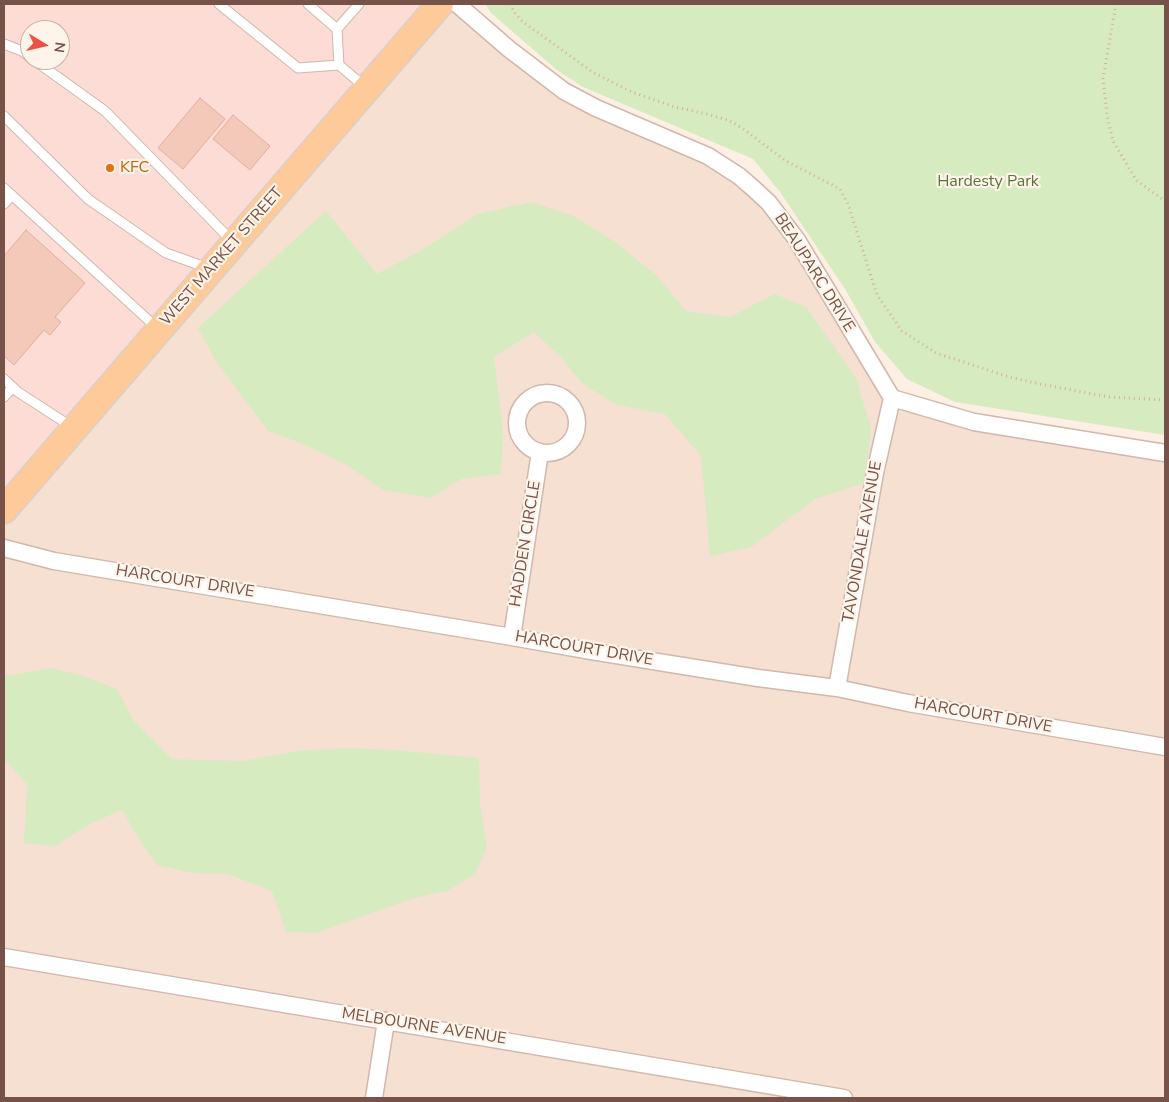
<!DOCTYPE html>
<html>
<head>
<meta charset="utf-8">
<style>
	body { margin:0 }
	#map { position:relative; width:1169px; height:1102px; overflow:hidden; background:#fdefe3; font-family:"Nunito Sans",sans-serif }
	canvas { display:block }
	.frame { position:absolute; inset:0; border:5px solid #765248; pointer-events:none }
	.north { position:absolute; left:20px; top:20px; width:50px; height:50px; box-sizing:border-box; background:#fff4e9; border:1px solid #c8b3a9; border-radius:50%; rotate:99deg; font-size:14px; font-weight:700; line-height:20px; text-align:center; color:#765248 }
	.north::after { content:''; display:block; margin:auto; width:18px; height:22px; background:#eb5244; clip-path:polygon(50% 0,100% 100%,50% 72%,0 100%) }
</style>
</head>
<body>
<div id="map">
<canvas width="1169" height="1102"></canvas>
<div class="frame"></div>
<div class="north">N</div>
</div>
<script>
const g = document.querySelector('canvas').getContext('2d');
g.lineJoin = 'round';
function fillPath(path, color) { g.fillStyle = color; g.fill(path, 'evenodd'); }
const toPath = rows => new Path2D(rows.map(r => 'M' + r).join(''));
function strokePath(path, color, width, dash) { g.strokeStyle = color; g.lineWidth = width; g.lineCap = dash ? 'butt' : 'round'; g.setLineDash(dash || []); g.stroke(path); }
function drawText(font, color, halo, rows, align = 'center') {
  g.font = font + ' "Nunito Sans",sans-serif'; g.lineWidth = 4.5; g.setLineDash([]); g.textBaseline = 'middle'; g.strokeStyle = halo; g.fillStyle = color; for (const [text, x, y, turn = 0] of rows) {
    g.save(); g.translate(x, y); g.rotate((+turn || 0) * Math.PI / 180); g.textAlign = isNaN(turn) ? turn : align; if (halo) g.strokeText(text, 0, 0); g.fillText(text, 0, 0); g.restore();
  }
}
fillPath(toPath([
	[440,4,457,4,596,108,754,189,892,398,1165,453,1165,1098,4,1098,4,510]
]), '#f5e0d1');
fillPath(toPath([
	[4,4,438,4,4,510],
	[30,30,60,30,60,60,30,60]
]), '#fedcd6');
fillPath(toPath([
	[485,4,1165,4,1165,435,955,402,907,379,875,342,845,289,780,192,753,159,583,87,557,70,491,13],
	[531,202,573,216,615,242,656,275,686,311,730,317,775,294,806,307,856,378,871,429,865,483,815,499,751,547,710,556,701,456,665,414,617,405,582,383,562,358,534,332,494,357,503,432,501,474,461,479,431,498,383,490,347,465,303,444,268,431,216,361,198,328,326,211,377,274,420,251,478,214],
	[51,668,83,676,117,689,133,720,172,759,243,761,299,751,346,748,393,750,479,758,480,805,487,847,475,874,447,891,414,898,316,933,286,932,272,891,228,874,192,873,157,865,141,842,122,810,89,824,55,846,24,843,27,784,4,759,4,674,12,675]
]), '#d7ebc1');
const building = toPath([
	[200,98,225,119,183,169,158,148,200,98],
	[233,115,270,146,250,170,213,139,233,115],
	[26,230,85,283,55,317,61,322,50,335,44,330,14,365,4,356,4,256,26,230]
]);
fillPath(building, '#f3c9b9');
strokePath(building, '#e6ac99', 1);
const lane = toPath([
	[219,4,298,68,339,65,365,87],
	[308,4,337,29,339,65],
	[337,29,359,4],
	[4,44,22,51,30,57],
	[34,60,105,111,232,241],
	[4,116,88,199,166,253,208,268],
	[4,188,157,328],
	[4,204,12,195],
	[4,379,18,392,72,427],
	[4,397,13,387]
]);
const street = toPath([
	[457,4,509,49,564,91,596,108,708,156,739,176,754,189,769,203,797,240,892,398,974,422,1165,453],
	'517 423a30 30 0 1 1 60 0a30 30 0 1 1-60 0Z',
	[4,548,54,561,512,637,590,651,758,678,837,688,908,703,1165,747],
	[512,637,540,452],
	[837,688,875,473,892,398],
	[4,957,844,1098],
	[374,1098,386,1021]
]);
const primary = toPath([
	[4,510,440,4]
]);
strokePath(lane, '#d1b7ac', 11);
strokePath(street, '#d1b7ac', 19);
strokePath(primary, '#d9cfcc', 29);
strokePath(toPath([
	[510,4,514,12,523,22,594,73,632,92,675,107,707,114,728,120,742,128,786,161,840,189,848,204,877,295,902,331,936,353,1009,377,1035,383,1109,397,1165,400],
	[1116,4,1103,79,1107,115,1113,141,1136,180,1165,201]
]), '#d8ac9c', 3, [1, 4]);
strokePath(lane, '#fff', 9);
strokePath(street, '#fff', 16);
strokePath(primary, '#feca99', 26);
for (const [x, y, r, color] of [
	[110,168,5,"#e8710a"]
]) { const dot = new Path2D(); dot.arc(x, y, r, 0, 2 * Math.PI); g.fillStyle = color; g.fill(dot); strokePath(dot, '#fff4e9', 2); }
drawText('16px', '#c56008', '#fff4e9', [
	["KFC",120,168]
], 'left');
drawText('16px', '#56763d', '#fff4e9', [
	["Hardesty Park",988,182]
]);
drawText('16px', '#765248', '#fff4e9', [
	["WEST MARKET STREET",222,257,-49],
	["BEAUPARC DRIVE",814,273,58],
	["TAVONDALE AVENUE",863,542,-80],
	["HADDEN CIRCLE",526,544,-81],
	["HARCOURT DRIVE",185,582,9],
	["HARCOURT DRIVE",584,649,10],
	["HARCOURT DRIVE",983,716,10],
	["MELBOURNE AVENUE",424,1027,9]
]);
</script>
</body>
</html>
